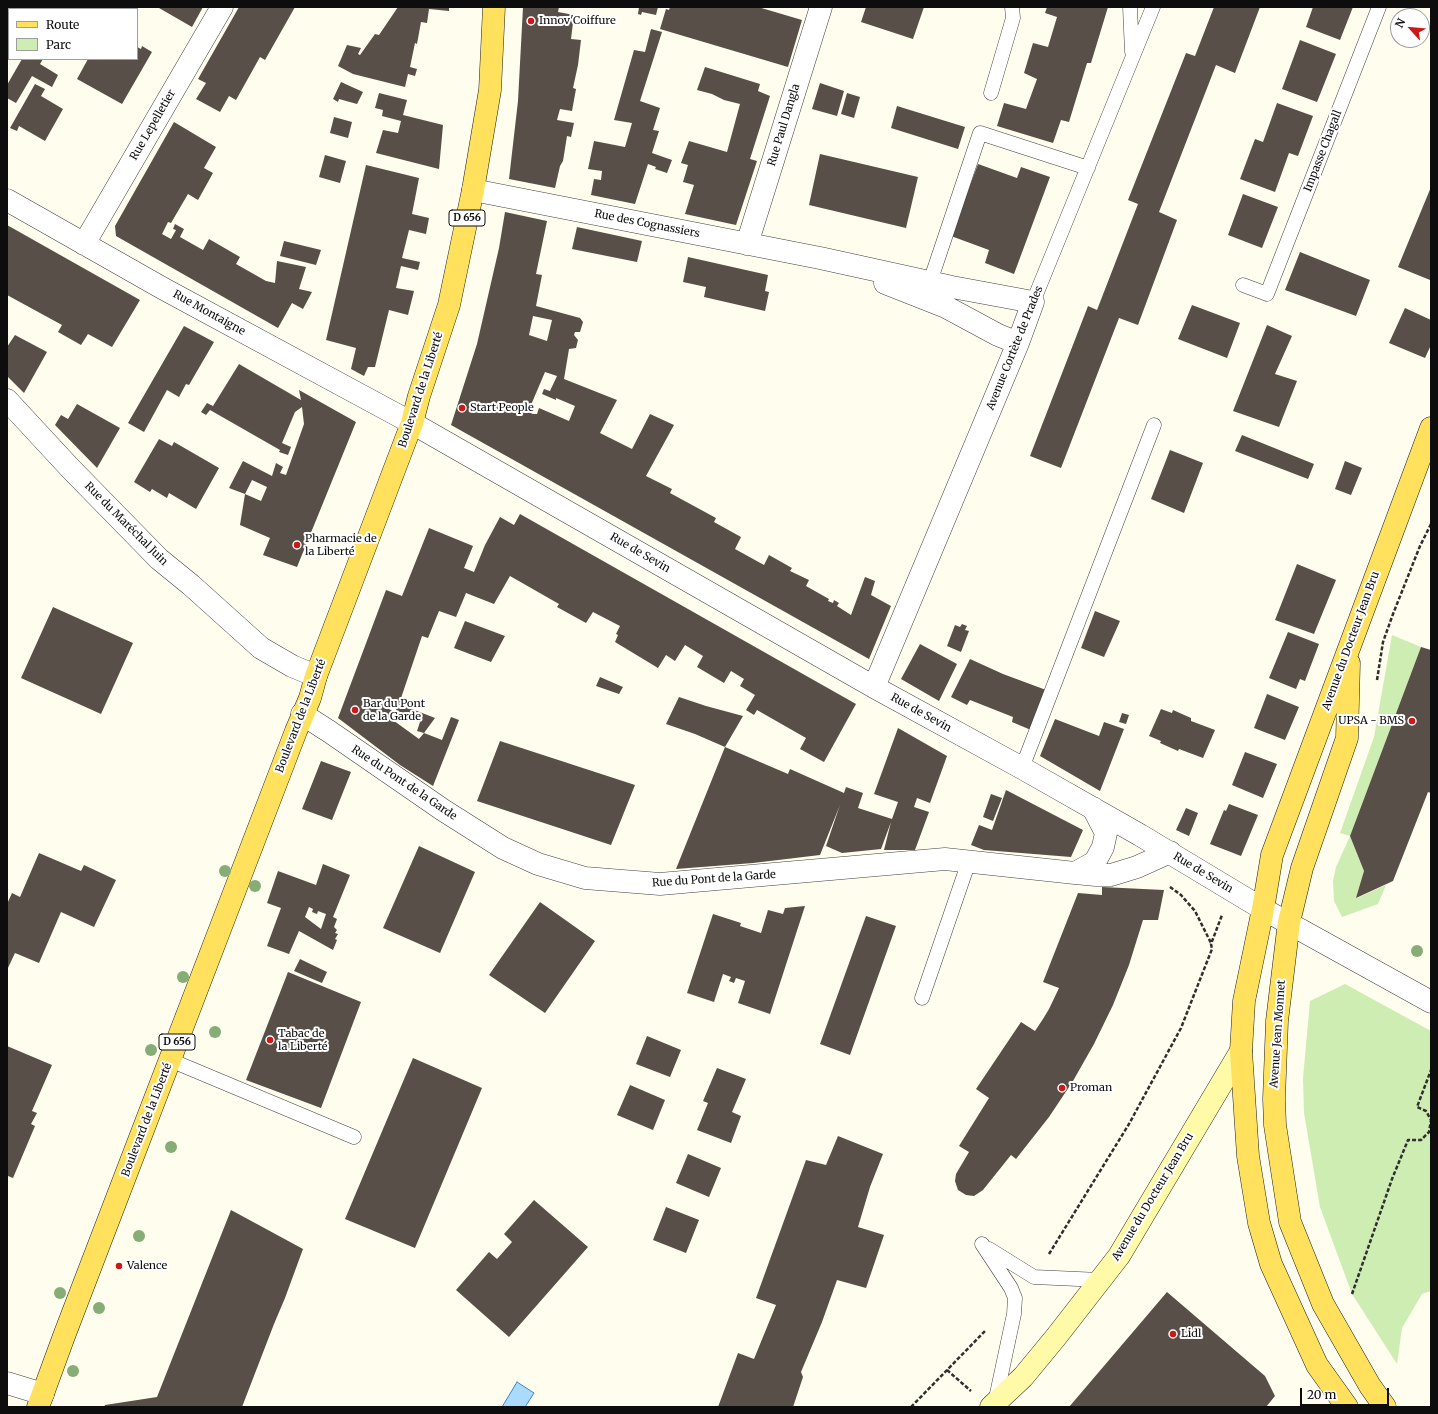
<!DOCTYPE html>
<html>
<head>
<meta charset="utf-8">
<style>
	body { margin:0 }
	#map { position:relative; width:1438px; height:1414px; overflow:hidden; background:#fffded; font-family:Merriweather,serif }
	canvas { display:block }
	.frame { position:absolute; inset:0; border:8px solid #0d0d0d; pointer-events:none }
	.legend { position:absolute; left:8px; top:8px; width:130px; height:52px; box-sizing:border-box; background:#fff; border:1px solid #9e9e9e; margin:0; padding:5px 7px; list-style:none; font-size:12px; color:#0d0d0d }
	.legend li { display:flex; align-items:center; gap:8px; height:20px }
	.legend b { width:20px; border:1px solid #9e9e9e }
	.north { position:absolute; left:1390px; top:8px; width:40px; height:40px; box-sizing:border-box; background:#fff; border:1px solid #9e9e9e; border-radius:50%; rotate:297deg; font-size:11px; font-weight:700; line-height:16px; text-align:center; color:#0d0d0d }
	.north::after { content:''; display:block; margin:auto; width:14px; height:18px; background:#ca1918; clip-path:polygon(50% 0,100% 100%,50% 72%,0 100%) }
	.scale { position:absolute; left:1300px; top:1388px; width:89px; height:18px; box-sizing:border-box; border:2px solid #0d0d0d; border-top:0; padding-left:5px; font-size:12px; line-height:14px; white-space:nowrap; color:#0d0d0d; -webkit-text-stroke:3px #fff; paint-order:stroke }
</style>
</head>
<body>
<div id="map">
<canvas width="1438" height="1414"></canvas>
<div class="frame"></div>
<ul class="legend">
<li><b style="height:5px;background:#ffe15d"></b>Route</li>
<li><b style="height:11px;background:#ceedb3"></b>Parc</li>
</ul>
<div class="north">N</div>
<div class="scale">20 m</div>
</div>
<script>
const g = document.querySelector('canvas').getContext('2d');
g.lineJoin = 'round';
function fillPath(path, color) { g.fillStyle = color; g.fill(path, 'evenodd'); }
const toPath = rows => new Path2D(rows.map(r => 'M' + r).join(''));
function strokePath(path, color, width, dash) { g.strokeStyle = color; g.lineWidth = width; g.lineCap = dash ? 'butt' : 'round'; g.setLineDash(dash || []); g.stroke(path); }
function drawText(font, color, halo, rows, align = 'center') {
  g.font = font + ' Merriweather,serif'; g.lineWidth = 4; g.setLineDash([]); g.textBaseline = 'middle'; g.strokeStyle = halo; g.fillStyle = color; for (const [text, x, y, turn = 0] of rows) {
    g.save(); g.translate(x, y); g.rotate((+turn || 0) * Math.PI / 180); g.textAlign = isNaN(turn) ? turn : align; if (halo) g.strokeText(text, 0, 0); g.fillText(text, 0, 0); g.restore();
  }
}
fillPath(toPath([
	[1392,635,1421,647,1350,836,1364,871,1357,898,1386,885,1378,904,1342,917,1334,901,1333,881,1336,867,1350,836,1340,833,1374,737],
	[1345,984,1431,1031,1431,1291,1422,1294,1402,1328,1397,1364,1352,1294,1320,1207,1304,1113,1303,1078,1310,1001]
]), '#ceedb3');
const water = toPath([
	[517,1382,534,1393,525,1407,502,1407,517,1382]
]);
fillPath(water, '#acdafc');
strokePath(water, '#2c8bda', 1);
fillPath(toPath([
	[58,7,72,7,71,9,56,9],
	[160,7,203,7,192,27,159,8],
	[239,7,295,7,265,60,260,57,236,100,229,96,220,112,196,99,206,83,198,79],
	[398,7,449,7,449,11,429,9,427,23,421,22,417,44,415,43,410,67,417,69,415,76,408,74,405,87,353,74,338,66,347,45,361,48,358,54,360,55,375,34,379,35],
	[523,7,559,7,558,12,574,15,571,39,581,40,578,65,573,88,576,89,572,111,560,109,557,120,574,123,571,137,567,136,563,161,560,166,555,188,509,179,518,101],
	[639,7,658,7,656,15,642,12,641,15,638,14],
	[670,7,758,7,802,20,788,67,660,29,666,9,669,10],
	[866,7,924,7,913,39,861,22],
	[1047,7,1108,7,1091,63,1087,63,1069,122,1061,120,1053,143,997,126,1004,103,1026,109,1037,79,1024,73,1033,43,1048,47,1057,17,1045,13],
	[1214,7,1260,7,1235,73,1216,65,1159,212,1177,220,1138,325,1119,318,1061,468,1030,456,1088,306,1097,310,1138,204,1128,200,1186,53,1195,56],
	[1313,7,1353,7,1340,40,1306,27],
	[651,29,662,32,640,101,660,108,653,130,659,131,652,153,672,160,667,173,655,169,656,167,648,164,635,204,591,195,594,179,601,180,602,171,588,169,594,141,625,147,632,123,614,120,634,50,645,52],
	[1300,40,1336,54,1317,102,1282,89],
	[142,46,152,52,122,104,77,79,88,59,137,59,137,47,141,49],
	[22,59,33,60,34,59,43,59,40,64,58,75,52,87,32,76,16,103,7,98,7,85],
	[705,67,760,84,758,91,770,96,750,159,757,161,736,225,685,214,694,185,683,182,688,165,681,163,689,141,727,152,740,104,724,100,712,94,697,90],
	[341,82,363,92,357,104,339,99,338,102,333,99],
	[820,83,844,91,837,116,812,109],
	[35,84,45,89,41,96,63,109,45,141,19,126,17,131,10,128],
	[379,93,407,100,403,115,443,125,439,169,376,153,383,130,398,133,401,121,382,116,383,110,375,108],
	[847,93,860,97,854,118,841,114],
	[1277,103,1313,116,1298,156,1289,153,1275,192,1240,179,1255,139,1263,142],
	[897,106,965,127,958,149,891,128],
	[334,117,352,122,348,138,330,133],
	[174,122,216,147,204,168,213,173,198,200,188,194,171,223,168,222,162,234,171,239,176,230,173,229,175,224,184,229,180,237,203,250,209,239,240,257,236,264,266,281,275,283,277,261,306,267,299,289,312,292,303,309,292,303,278,328,116,236,115,226],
	[820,154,918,177,906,228,809,205],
	[325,155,346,161,340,183,319,177],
	[978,164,1017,178,1021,167,1050,177,1014,274,985,263,989,250,951,236],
	[366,165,419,178,412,214,429,218,426,234,409,230,402,258,420,262,418,270,401,266,396,288,414,291,408,315,389,310,375,367,368,367,364,376,351,369,356,348,326,340],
	[1431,187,1431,278,1430,280,1398,267],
	[1243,194,1278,207,1262,248,1228,235],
	[505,212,547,221,536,274,542,275,536,306,580,318,583,322,580,332,575,332,574,335,578,340,576,348,569,349,564,379,617,400,600,433,632,449,650,414,674,425,646,476,672,489,670,493,716,518,714,522,741,537,735,549,764,565,769,555,792,568,790,571,809,580,806,586,829,599,828,601,833,603,834,600,839,603,837,606,851,615,865,577,875,581,871,595,891,606,869,659,451,425,477,344,499,248],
	[533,316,552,320,547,341,529,335],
	[545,372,557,376,550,391,544,389,542,394,556,400,556,398,575,406,569,421,539,408,537,414,533,414,528,412],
	[7,225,140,300,112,347,88,334,81,345,58,332,62,325,7,295],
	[577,227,642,241,637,262,572,249],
	[284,241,321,250,316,265,280,256],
	[1300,252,1370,280,1356,316,1285,290],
	[688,257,768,275,765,291,769,292,765,311,704,297,706,287,683,282],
	[1192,305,1240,323,1227,358,1178,339],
	[1405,308,1431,320,1431,345,1425,358,1389,343],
	[1267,325,1292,336,1275,374,1297,381,1279,427,1233,411],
	[184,326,214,342,189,385,186,384,179,397,167,390,144,432,128,423],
	[15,335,47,352,24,393,7,376,7,347],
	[239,364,301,400,299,390,356,422,297,567,263,555,270,538,240,525,245,494,261,501,267,487,252,480,245,494,229,488,243,461,272,476,276,463,283,467,280,473,286,475,304,424,302,407,295,412,282,443,291,447,288,455,279,452,280,450,210,410,206,415,201,412,207,403,213,406],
	[77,404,120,428,97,468,55,425,61,415,68,419],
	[1242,435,1314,464,1308,479,1235,451],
	[159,439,172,446,174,442,219,468,196,509,169,493,167,498,152,489,150,492,134,482],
	[1170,450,1203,463,1184,513,1151,499],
	[1345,461,1362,468,1351,495,1335,489],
	[520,514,856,704,824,762,800,749,806,738,757,710,754,715,746,710,755,695,740,686,744,679,731,671,724,683,697,667,703,656,685,645,675,661,666,655,658,668,615,642,618,635,616,634,620,626,593,612,586,623,557,607,559,604,510,576,494,604,466,593,456,617,439,611,428,638,422,636,399,704,394,702,389,709,394,712,390,718,419,739,424,733,442,740,451,717,459,720,433,786,400,765,338,718,386,590,402,596,429,528,473,546,464,568,474,572,485,545,500,517,514,525],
	[1297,564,1336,580,1314,634,1275,620],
	[53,607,133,643,101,714,21,678],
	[1095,611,1120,621,1104,657,1081,648],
	[465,621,505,636,491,662,454,648],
	[962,624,967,626,965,630,969,631,961,652,947,646,955,625,960,627],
	[1288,632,1319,644,1305,681,1300,679,1296,689,1269,678],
	[920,644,957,664,939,701,901,679],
	[1421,647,1431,650,1431,793,1428,792,1393,881,1356,898,1364,871,1350,836],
	[970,659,1003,674,1046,690,1031,730,1012,722,1013,717,970,700,967,705,951,697],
	[600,677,623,687,619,694,596,686],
	[1267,694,1299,707,1285,740,1254,728],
	[679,697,706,706,743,716,725,747,788,774,790,769,844,793,846,787,863,793,858,808,892,819,898,802,874,794,898,728,947,756,930,803,917,798,914,807,929,812,915,850,884,850,891,822,881,849,842,853,826,846,840,805,820,855,753,863,676,869,725,747,695,734,666,724],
	[399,704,435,718,424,733,417,731,420,722,396,710],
	[1161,709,1172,713,1173,710,1191,718,1191,721,1215,730,1203,758,1179,749,1178,751,1160,743,1161,741,1149,736],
	[1122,713,1129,715,1126,724,1119,722],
	[1055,719,1099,736,1104,722,1124,729,1100,791,1040,756],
	[500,741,635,785,611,845,477,801],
	[1245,752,1277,764,1263,798,1232,785],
	[321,761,351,772,332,820,302,809],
	[1006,790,1083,830,1071,857,984,850,971,845,979,825,992,830],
	[991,794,1002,798,993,821,983,817],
	[1229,804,1258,815,1241,856,1210,844,1224,810,1226,811],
	[1186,808,1198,813,1189,836,1176,830],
	[419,846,475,872,440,953,383,928],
	[39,853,81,871,84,865,116,880,94,927,61,912,39,963,15,953,7,970,7,904,12,893,20,897],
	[323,864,350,875,333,917,337,919,334,927,337,930,335,933,338,934,335,939,337,940,333,950,299,931,289,954,267,946,281,908,267,903,278,871,316,885],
	[309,907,313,909,312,912,317,914,318,911,326,914,321,929,305,917],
	[1102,887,1164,890,1158,920,1143,920,1129,965,1113,1005,1094,1044,1073,1081,1049,1117,1016,1159,1011,1155,983,1190,974,1196,966,1195,958,1190,955,1181,956,1174,969,1152,959,1146,989,1098,976,1089,1021,1022,1035,1031,1043,1019,1049,1009,1059,988,1043,982,1078,893,1102,895],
	[540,902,595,941,545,1013,489,975],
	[805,906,770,1014,738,1003,745,981,736,978,734,983,729,981,731,977,723,974,714,1002,687,993,713,914,741,923,740,926,761,933,768,910,783,914,785,908],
	[866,916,896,926,850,1055,820,1044],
	[300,959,327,972,322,983,294,971],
	[288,972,361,1002,321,1108,246,1080],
	[647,1036,681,1050,670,1077,636,1064],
	[7,1046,52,1065,32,1111,37,1113,31,1124,35,1126,13,1178,8,1176,7,1180],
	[413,1058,482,1088,415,1248,345,1219],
	[717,1068,746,1079,732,1112,741,1116,731,1143,697,1130,708,1103,703,1101],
	[630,1085,665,1100,653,1130,617,1115],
	[838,1136,883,1154,870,1187,858,1227,884,1235,866,1288,837,1280,822,1322,801,1372,803,1377,793,1407,718,1407,738,1353,754,1359,776,1305,756,1298,806,1160,826,1165],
	[688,1154,721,1168,709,1197,676,1183],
	[534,1200,588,1247,509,1337,456,1290,489,1252,497,1259,512,1242,504,1234],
	[666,1207,699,1220,686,1253,653,1240],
	[231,1210,303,1249,285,1298,274,1324,242,1407,104,1407,105,1405,157,1397],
	[1167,1292,1265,1376,1275,1396,1266,1407,1069,1407]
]), '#574f48');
const lane = toPath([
	[1130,7,1132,52],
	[991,93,1013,18,1012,7],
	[930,282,980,133,1088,168],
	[1243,285,1267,294,1379,7],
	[1033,302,1153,7],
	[1022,768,1154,425],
	[922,998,969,861],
	[170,1060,354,1137],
	[982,1244,1011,1288,1015,1298,1014,1314,995,1403],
	[989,1249,1034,1277,1100,1280]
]);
const street = toPath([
	[473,190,820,258,952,287,1033,302,1018,343,874,687],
	[7,200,164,289,412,423,874,687,1022,768,1140,835,1263,909,1431,1002],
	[84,244,222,7],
	[747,244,821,7],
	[885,283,946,307,998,335,1018,343],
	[7,400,70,468,159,559,191,585,261,648,292,666,316,676],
	[302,714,330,732,443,810,503,848,538,864,585,878,660,884,945,859,1075,873,1095,862,1103,847,1106,833,1093,808],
	[1075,873,1096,875,1111,875,1137,867,1170,852],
	[7,1383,43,1394]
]);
const secondary = toPath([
	[991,1407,1023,1377,1056,1337,1119,1256,1241,1051]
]);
const primary = toPath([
	[1349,663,1347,738,1302,868,1289,922,1277,1021,1274,1099,1275,1125,1290,1222,1323,1304,1370,1386,1385,1407],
	[38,1407,64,1336,296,731,310,698,316,676,412,423,419,396,449,305,473,190,490,90,494,7],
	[1347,1407,1317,1365,1271,1264,1259,1223,1248,1156,1241,1051,1244,1001,1263,909,1272,855,1431,428]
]);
strokePath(lane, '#404040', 15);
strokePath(street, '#404040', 23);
strokePath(secondary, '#2f2f2f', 23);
strokePath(primary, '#1e1e1e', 23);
strokePath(toPath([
	[1377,680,1383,642,1393,614,1420,546,1431,524],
	[1170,887,1181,895,1195,911,1211,943],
	[1049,1254,1129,1124,1181,1028,1212,949,1211,944,1222,915],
	[1352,1294,1392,1179,1408,1140,1421,1140,1429,1132,1431,1120,1426,1111,1417,1107,1431,1070],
	[947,1370,971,1391],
	[911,1407,986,1330]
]), '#2f2f2f', 2.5, [4, 2]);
strokePath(lane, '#fff', 14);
strokePath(street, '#fff', 22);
strokePath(secondary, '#fffaa8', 22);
strokePath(primary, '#ffe15d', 22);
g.fillStyle = '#87ad77';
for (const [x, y] of [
	[225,871],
	[255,886],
	[1417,951],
	[183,977],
	[215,1032],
	[151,1050],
	[171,1147],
	[139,1236],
	[60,1293],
	[99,1308],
	[73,1371]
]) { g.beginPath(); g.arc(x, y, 6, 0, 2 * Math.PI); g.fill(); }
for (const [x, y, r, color] of [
	[531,21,4,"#ca1918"],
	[462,408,4,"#ca1918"],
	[297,545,4,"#ca1918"],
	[355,710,4,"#ca1918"],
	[1412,721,4,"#ca1918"],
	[270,1040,4,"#ca1918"],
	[1062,1088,4,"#ca1918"],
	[119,1266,4,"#ca1918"],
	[1173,1334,4,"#ca1918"]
]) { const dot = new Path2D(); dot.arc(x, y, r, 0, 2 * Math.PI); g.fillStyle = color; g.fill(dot); strokePath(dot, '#fff', 1.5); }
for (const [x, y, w] of [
	[467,218,36],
	[177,1042,36]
]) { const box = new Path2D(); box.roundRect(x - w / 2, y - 8, w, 16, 3); g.fillStyle = '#fff'; g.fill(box); strokePath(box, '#0d0d0d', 1); }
drawText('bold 10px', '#0d0d0d', null, [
	["D 656",467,218],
	["D 656",177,1042]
]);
drawText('11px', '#0d0d0d', '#fff', [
	["Innov'Coiffure",539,21],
	["Start People",470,408],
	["Pharmacie de",305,539],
	["la Liberté",305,552],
	["Bar du Pont",363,704],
	["de la Garde",363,717],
	["UPSA - BMS",1404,721,"right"],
	["Tabac de",278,1034],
	["la Liberté",278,1047],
	["Proman",1070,1088],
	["Valence",127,1266],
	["Lidl",1181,1334]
], 'left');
drawText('11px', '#0d0d0d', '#fff', [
	["Rue Lepelletier",153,125,-60],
	["Rue Paul Dangla",784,125,-73],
	["Impasse Chagall",1323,151,-69],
	["Rue des Cognassiers",647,224,11],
	["Rue Montaigne",209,313,29],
	["Avenue Cortète de Prades",1015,348,-68],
	["Boulevard de la Liberté",421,390,-72],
	["Rue du Maréchal Juin",126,524,45],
	["Rue de Sevin",640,553,30],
	["Avenue du Docteur Jean Bru",1351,641,-70],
	["Rue de Sevin",921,713,29],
	["Boulevard de la Liberté",301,716,-69],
	["Rue du Pont de la Garde",404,783,34],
	["Rue de Sevin",1203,873,31],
	["Rue du Pont de la Garde",714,879,-4],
	["Avenue Jean Monnet",1278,1034,-86],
	["Boulevard de la Liberté",147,1120,-69],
	["Avenue du Docteur Jean Bru",1153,1197,-59]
]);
</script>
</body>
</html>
